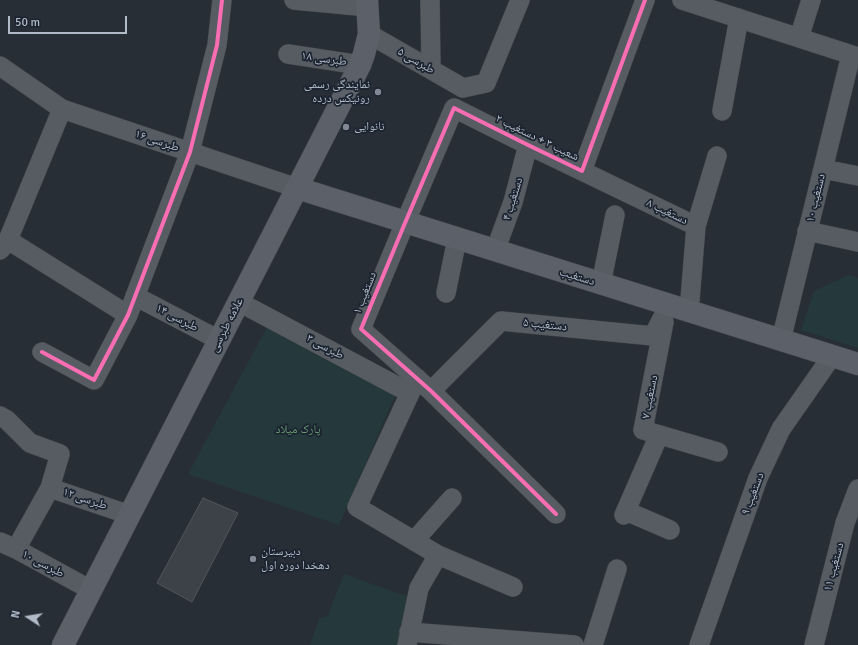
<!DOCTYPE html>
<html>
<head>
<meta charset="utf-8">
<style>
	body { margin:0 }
	#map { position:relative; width:858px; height:645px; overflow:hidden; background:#282e35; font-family:Signika,sans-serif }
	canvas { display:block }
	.north { position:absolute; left:8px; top:597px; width:40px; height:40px; -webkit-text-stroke:3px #1b2430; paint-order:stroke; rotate:282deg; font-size:11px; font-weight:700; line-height:16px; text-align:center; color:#b1bac7 }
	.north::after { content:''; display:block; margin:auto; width:14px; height:18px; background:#b1bac7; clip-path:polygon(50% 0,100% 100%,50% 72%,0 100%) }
	.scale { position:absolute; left:8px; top:16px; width:119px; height:18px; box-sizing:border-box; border:2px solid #b1bac7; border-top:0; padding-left:5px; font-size:12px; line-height:14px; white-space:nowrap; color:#b1bac7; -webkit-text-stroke:3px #1b2430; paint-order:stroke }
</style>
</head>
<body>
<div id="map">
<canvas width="858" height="645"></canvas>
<div class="north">N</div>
<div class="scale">50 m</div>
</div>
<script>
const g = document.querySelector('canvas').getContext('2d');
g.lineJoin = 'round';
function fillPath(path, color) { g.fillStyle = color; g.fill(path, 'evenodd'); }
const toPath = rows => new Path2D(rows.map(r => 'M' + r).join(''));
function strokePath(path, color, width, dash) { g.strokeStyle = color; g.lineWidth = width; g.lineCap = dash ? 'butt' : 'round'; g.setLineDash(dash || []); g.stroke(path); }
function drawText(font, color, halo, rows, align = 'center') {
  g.font = font + ' Signika,"Noto Naskh Arabic",sans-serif'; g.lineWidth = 3.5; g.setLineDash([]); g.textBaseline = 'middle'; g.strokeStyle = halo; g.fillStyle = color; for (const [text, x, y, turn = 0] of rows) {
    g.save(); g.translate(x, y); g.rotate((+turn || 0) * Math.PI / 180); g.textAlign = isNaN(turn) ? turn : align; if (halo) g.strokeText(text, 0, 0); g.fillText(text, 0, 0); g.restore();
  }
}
fillPath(toPath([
	[848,275,858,278,858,348,801,330,814,291],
	[274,314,401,382,339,525,188,474],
	[344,574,417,600,410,645,310,645,319,619,328,615]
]), '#25383b');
const building = toPath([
	[203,498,238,513,192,602,157,583,203,498]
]);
fillPath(building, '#3d4249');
strokePath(building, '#50555d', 1);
const street = toPath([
	[294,0,368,7],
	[430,0,431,69],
	[682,0,858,57],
	[369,34,463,88],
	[799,38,811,0],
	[288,54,360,65],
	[0,66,62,109,297,188],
	[463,88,486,83,520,0],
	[722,111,739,18],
	[823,169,858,176],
	[582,171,696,226,689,312],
	[696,226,717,156],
	[807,231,858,242],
	[8,240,128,315],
	[0,250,8,240,62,109],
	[495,251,513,202,528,145],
	[601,284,615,215],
	[446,293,457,239],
	[135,296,219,340],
	[239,302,410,393],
	[664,322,643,430,718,452],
	[781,340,851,55],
	[42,352,94,380,128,315,190,152,217,45,222,0],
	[417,378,357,507,438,555],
	[431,391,501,321,653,336,666,311,668,305],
	[0,416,7,420,30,443,60,454,50,488,130,515],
	[50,488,16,549,91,590],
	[626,511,670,530],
	[556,514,431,391,361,329,405,223,454,108,528,145,582,171,645,0],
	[624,515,659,435],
	[414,541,452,498],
	[0,542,16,549],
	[409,632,574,645],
	[407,645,419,588,438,555,513,587],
	[593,645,617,569],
	[699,645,758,478,781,429,832,356],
	[814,645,845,523,858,489]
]);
const secondary = toPath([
	[297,188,858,364],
	[63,645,360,65,364,54,369,34,367,0]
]);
strokePath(street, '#44494e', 20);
strokePath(secondary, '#44494e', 23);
strokePath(street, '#575c63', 19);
strokePath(secondary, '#5c6068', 22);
strokePath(toPath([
	[42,352,94,380,128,315,190,152,217,45,222,0],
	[556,514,431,391,361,329,405,223,454,108,528,145,582,171,645,0]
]), '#f96db3', 4);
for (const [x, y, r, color] of [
	[378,92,4,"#818994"],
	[346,127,4,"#818994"],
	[253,559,4,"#818994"]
]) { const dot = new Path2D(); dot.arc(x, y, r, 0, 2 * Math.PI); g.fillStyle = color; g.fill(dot); strokePath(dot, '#1b2430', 1.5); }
drawText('12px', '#b1bac7', '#1b2430', [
	["طبرسی ۱۸",324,59,8],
	["طبرسی ۵",416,61,30],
	["شعیب ۳ + دستغیب ۲",537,138,26],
	["طبرسی ۱۶",157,141,19],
	["دستغیب ۱۰",816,198,-76],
	["دستغیب ۴",513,199,-73],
	["دستغیب ۸",667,212,26],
	["دستغیب",577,277,17],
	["دستغیب ۱",365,293,-68],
	["طبرسی ۱۴",177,318,28],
	["علامه طبرسی",227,325,-63],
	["دستغیب ۵",545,325,6],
	["طبرسی ۳",325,347,28],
	["دستغیب ۷",650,397,-79],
	["دستغیب ۹",753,494,-69],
	["طبرسی ۱۲",85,499,19],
	["طبرسی ۱۰",43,564,28],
	["دستغیب ۱۱",834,567,-75]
]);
drawText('12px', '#b1bac7', '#1b2430', [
	["نمایندگی رسمی",370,85,"right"],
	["رونیکس درده",370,99,"right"],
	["نانوایی",354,127],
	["دبیرستان",261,552],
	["دهخدا دوره اول",261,566]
], 'left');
drawText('12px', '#679970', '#1b2430', [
	["پارک میلاد",298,430]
]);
</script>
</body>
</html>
